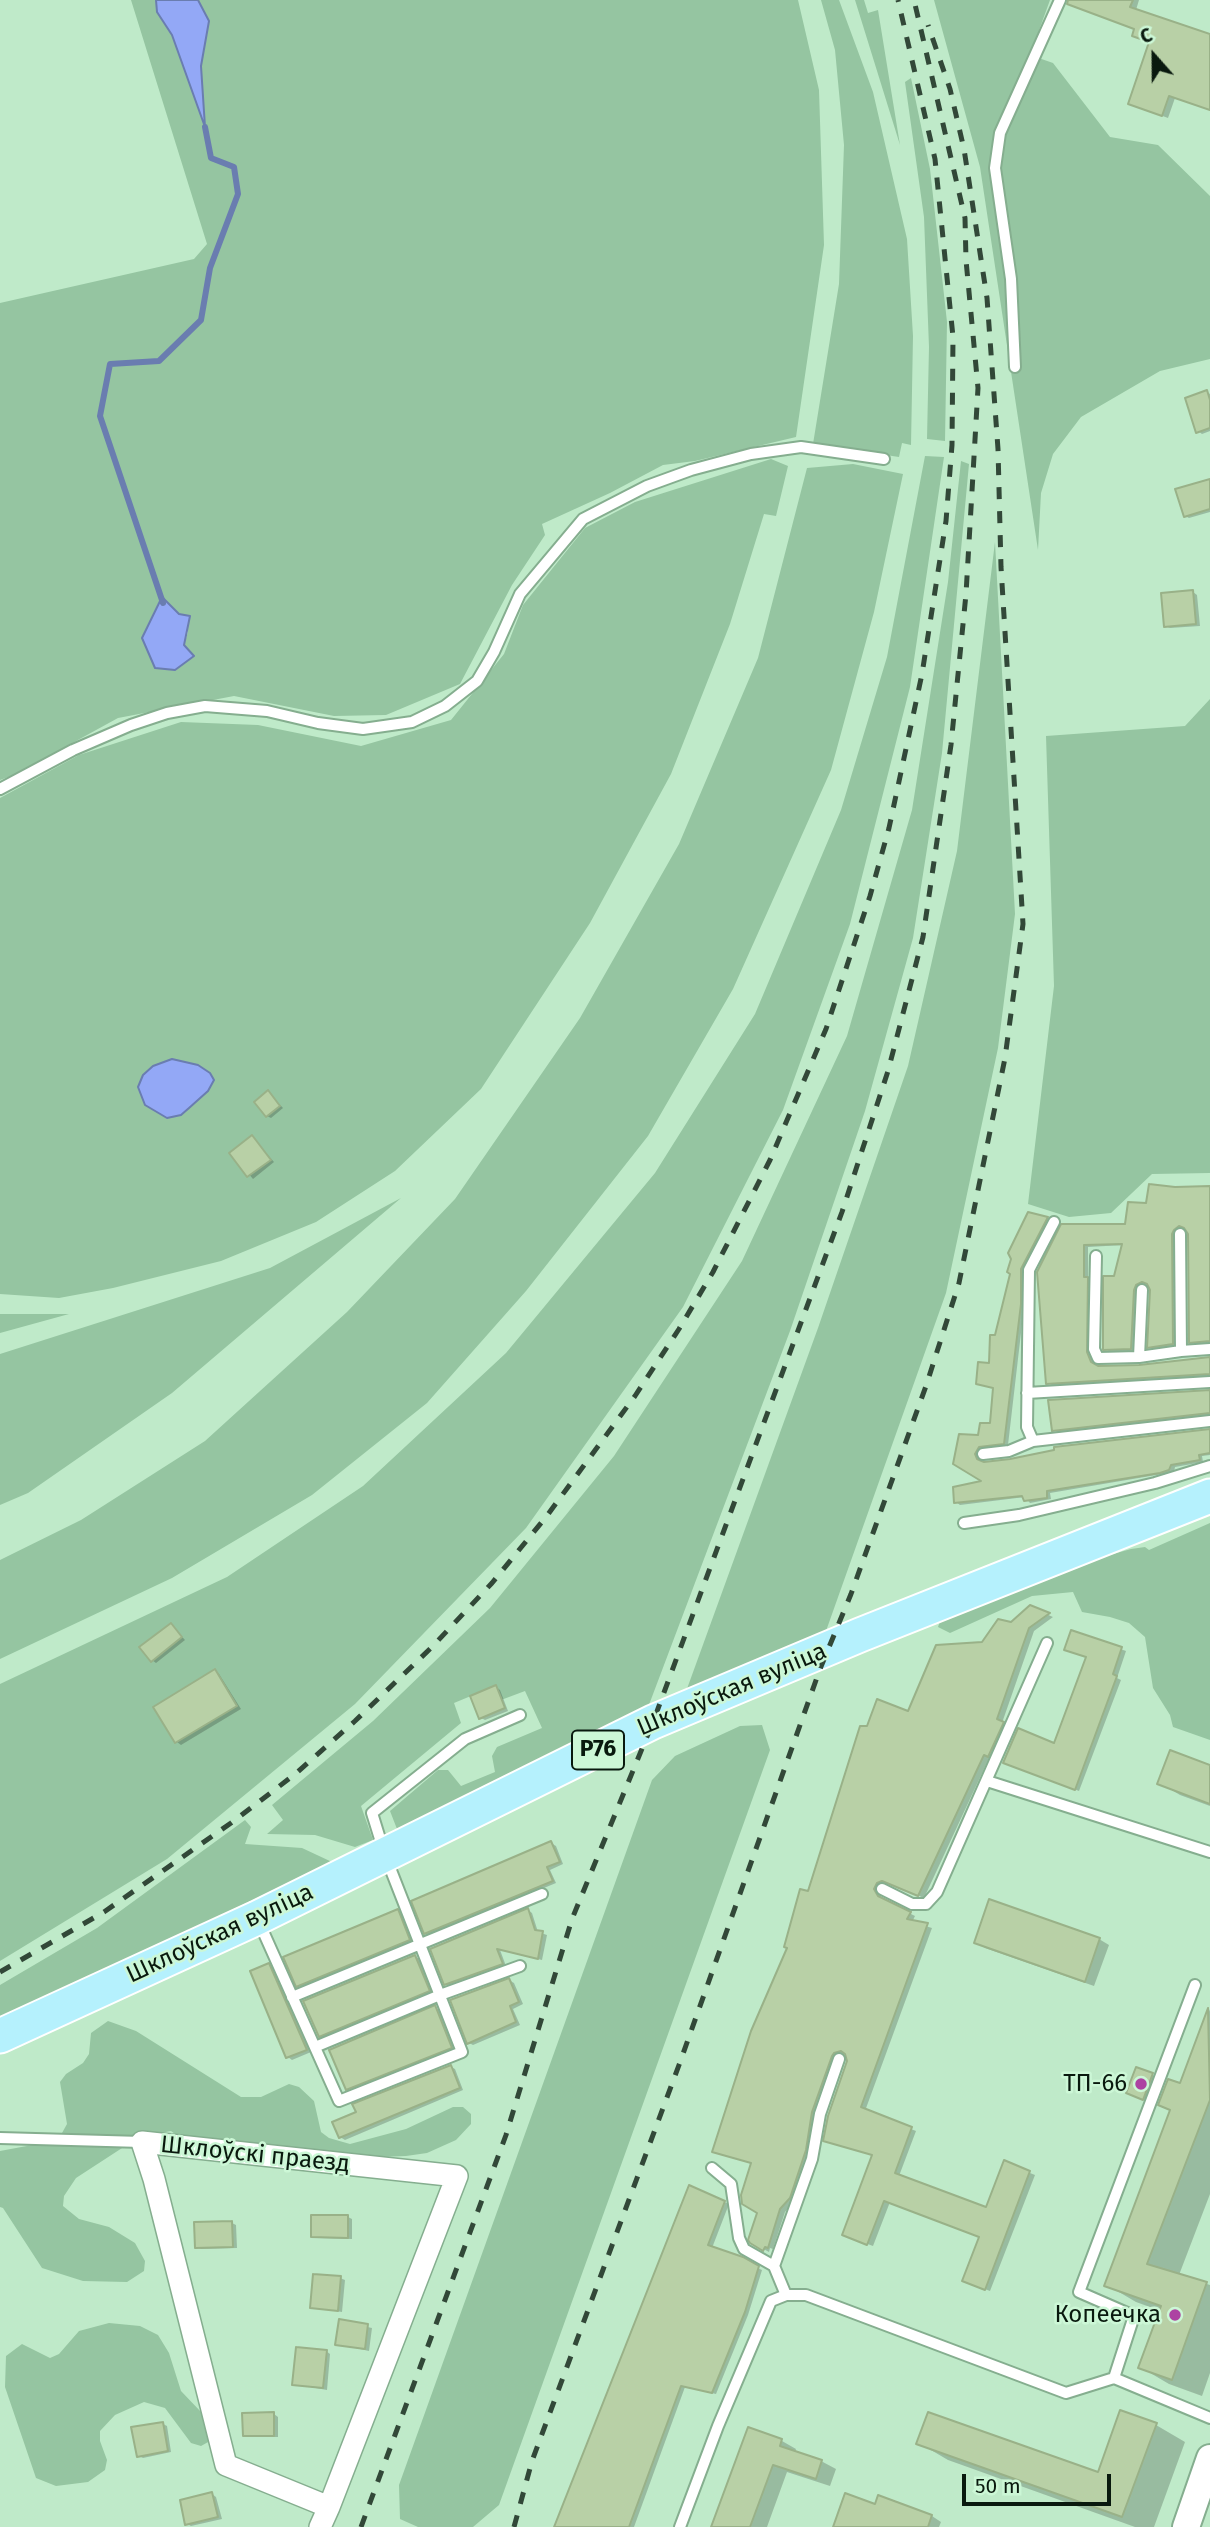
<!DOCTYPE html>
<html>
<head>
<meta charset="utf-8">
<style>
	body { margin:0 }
	#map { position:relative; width:1210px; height:2527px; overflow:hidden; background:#bfeac9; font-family:"Fira Sans",sans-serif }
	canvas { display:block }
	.north { position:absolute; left:1119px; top:21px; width:70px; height:70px; -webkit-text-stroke:5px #ccf7d6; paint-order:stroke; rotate:339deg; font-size:19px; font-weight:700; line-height:28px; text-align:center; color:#09190e }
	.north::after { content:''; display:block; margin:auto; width:24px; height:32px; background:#09190e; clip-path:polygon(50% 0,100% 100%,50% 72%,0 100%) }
	.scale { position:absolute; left:962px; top:2474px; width:149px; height:32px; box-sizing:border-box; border:4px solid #09190e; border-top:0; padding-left:9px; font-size:21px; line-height:24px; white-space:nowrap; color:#09190e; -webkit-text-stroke:5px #ccf7d6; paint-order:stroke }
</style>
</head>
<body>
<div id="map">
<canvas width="1210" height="2527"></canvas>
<div class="north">С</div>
<div class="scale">50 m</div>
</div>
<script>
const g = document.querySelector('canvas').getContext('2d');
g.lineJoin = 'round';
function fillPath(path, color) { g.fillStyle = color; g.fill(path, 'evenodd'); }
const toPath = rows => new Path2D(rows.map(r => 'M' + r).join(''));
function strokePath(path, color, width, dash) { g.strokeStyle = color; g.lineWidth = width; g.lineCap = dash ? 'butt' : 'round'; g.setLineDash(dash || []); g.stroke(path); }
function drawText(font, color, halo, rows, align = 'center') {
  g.font = font + ' "Fira Sans",sans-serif'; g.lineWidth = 5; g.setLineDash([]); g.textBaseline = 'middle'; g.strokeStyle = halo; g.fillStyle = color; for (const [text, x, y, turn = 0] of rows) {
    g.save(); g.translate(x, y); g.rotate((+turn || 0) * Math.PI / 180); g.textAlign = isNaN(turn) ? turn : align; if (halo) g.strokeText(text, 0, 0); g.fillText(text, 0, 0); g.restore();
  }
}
fillPath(toPath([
	[131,0,156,0,157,12,172,35,204,123,201,66,209,21,198,0,798,0,819,90,824,245,796,437,695,461,663,465,610,493,542,524,545,535,512,585,460,684,386,715,334,716,234,696,118,718,14,775,0,780,0,303,194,259,207,244],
	[161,598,179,614,188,632,184,645,155,668,142,637],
	[821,0,839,0,873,92,907,239,913,336,911,445,902,443,899,457,813,444,839,284,844,145,835,50],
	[855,0,864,0,868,13,878,10,900,145],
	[934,0,1050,0,1030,55,1053,63,1110,137,1158,145,1210,196,1210,359,1160,371,1081,417,1053,454,1041,493,1038,550,980,167],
	[911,78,930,169,947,322,945,441,927,439,929,347,924,217,905,82],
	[925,456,944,457,910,687,850,924,783,1110,683,1307,526,1528,355,1704,167,1859,0,1961,0,1684,227,1577,363,1486,506,1353,655,1173,755,1014,841,810,887,657],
	[771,459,788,466,776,516,764,514,730,624,671,774,590,923,481,1089,395,1171,316,1222,221,1261,113,1288,59,1298,0,1294,0,798,79,755,181,722,258,725,361,746,451,720,504,654,523,605,585,528,635,502],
	[961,461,969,464,942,753,913,938,865,1111,790,1331,644,1718,397,1829,390,1811,438,1770,448,1770,461,1786,495,1772,492,1756,497,1747,542,1728,525,1691,501,1700,495,1686,454,1703,461,1723,361,1806,373,1840,355,1847,315,1835,267,1834,283,1820,272,1805,373,1721,490,1608,614,1456,742,1261,847,1036,912,810,948,582],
	[853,464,903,474,874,612,831,770,733,989,648,1136,526,1291,427,1403,312,1495,172,1578,0,1659,0,1560,81,1520,205,1441,347,1312,455,1199,580,1018,679,844,758,658,807,468],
	[995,542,1015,914,998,1048,946,1293,826,1631,684,1697,818,1328,908,1066,957,851],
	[1210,699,1210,1173,1152,1174,1111,1213,1069,1217,1028,1204,1054,986,1046,736,1185,726],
	[401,1198,172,1393,28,1493,0,1505,0,1354,270,1268],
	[0,1314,69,1314,0,1333],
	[1210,1523,1210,1740,1173,1727,1170,1715,1153,1688,1145,1637,1129,1623,1110,1617,1082,1612,1073,1592,1032,1596,950,1633,938,1627,941,1618,1088,1561,1131,1549,1145,1547,1149,1550],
	[762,1725,770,1750,499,2505,473,2527,418,2527,400,2519,399,2485,652,1780,675,1756,740,1726],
	[245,1820,251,1827,245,1844,302,1848,332,1862,0,2021,0,1985,97,1928],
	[108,2021,136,2031,241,2097,261,2097,289,2084,299,2087,314,2101,321,2132,329,2138,350,2144,406,2129,453,2107,463,2107,471,2114,471,2124,456,2140,427,2153,406,2156,275,2161,189,2144,171,2131,139,2137,76,2178,64,2196,63,2206,79,2219,109,2227,135,2243,145,2261,144,2271,127,2282,83,2281,42,2268,3,2208,0,2207,0,2151,43,2143,62,2133,67,2124,60,2082,66,2074,83,2063,89,2054,91,2033],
	[109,2323,140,2326,158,2335,169,2353,181,2391,202,2413,210,2441,201,2446,191,2443,165,2408,144,2402,115,2415,100,2431,100,2441,107,2460,105,2470,88,2482,56,2486,36,2478,5,2387,6,2356,22,2344,50,2358,59,2354,79,2331]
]), '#95c5a1');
const water = toPath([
	[156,0,198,0,209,21,201,66,205,127,172,35,157,12,156,0],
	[162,597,179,614,190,616,184,645,194,656,175,670,155,668,142,638,162,597],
	[172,1059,198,1065,210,1073,214,1080,208,1091,189,1108,181,1115,167,1118,145,1105,138,1087,143,1075,153,1066,172,1059]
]);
fillPath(water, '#93a8f6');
strokePath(water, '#6a7db0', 2);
fillPath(toPath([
	[1094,0,1139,0,1136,10,1210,35,1210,110,1175,98,1168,118,1130,104,1151,43,1134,36,1136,29],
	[1207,392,1210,394,1210,431,1202,434,1198,431],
	[1210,482,1210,512,1189,518,1185,516],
	[1193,592,1197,595,1200,626,1170,628,1165,626],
	[268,1092,283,1108,271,1118,267,1116],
	[252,1137,274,1162,253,1179,231,1153],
	[1151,1186,1210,1188,1210,1343,1195,1344,1191,1342,1190,1233,1187,1229,1181,1228,1176,1237,1177,1346,1153,1349,1149,1347,1152,1290,1147,1283,1140,1287,1135,1351,1109,1351,1105,1349,1116,1278,1124,1245,1088,1247,1088,1279,1091,1281,1090,1352,1096,1366,1139,1367,1210,1359,1210,1376,1052,1385,1048,1383,1039,1272,1062,1226,1126,1226,1147,1205],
	[1029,1214,1051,1221,1025,1272,1024,1307,1008,1445,983,1449,979,1458,983,1463,1010,1461,1210,1429,1210,1455,1202,1456,1203,1462,1175,1467,1174,1472,1050,1493,1051,1499,1030,1503,1025,1497,960,1505,956,1502,986,1482,955,1463,992,1425,995,1388,978,1383,990,1365],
	[1210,1392,1210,1415,1058,1432,1053,1430],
	[1030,1607,1053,1617,1034,1631,1002,1723,1008,1726,994,1758,990,1756,924,1898,889,1883,882,1885,879,1893,883,1900,915,1916,912,1922,932,1928,865,2111,916,2131,899,2176,987,2209,1005,2163,1035,2175,990,2291,969,2283,981,2237,890,2202,873,2246,849,2237,874,2156,830,2143,848,2062,846,2054,843,2053,836,2059,795,2201,785,2212,773,2249,770,2248,769,2252,751,2242,759,2213,753,2164,714,2151,869,1727,909,1713,983,1643,1012,1624],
	[171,1625,185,1640,156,1663,152,1660],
	[1072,1632,1126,1651,1117,1678,1121,1680,1079,1791,1009,1764,1055,1746,1088,1657],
	[215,1671,219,1674,241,1709,181,1745,177,1742,156,1708],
	[496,1687,500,1690,508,1711,485,1720,481,1718],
	[1210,1767,1210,1806,1180,1795,1160,1783],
	[551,1843,556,1846,563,1864,550,1870,556,1883,430,1935,426,1933],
	[528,1910,532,1913,538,1932,547,1935,542,1960,500,1950,506,1966,450,1986,446,1984],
	[397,1911,402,1913,413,1942,302,1988,298,1985],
	[1099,1939,1109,1945,1094,1986,985,1948,976,1942],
	[415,1957,420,1959,433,1993,325,2038,320,2036],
	[269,1965,273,1968,311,2052,292,2060,288,2057],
	[509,1980,514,1983,523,2004,513,2009,520,2025,473,2045,469,2043],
	[435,2007,439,2010,455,2050,352,2091,348,2088],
	[1210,2009,1210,2194,1179,2275,1210,2285,1210,2373,1202,2396,1169,2384,1140,2367,1161,2311,1136,2302,1107,2285,1172,2111,1160,2104,1181,2085],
	[451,2067,455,2069,463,2090,345,2140,340,2137],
	[1137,2069,1157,2077,1148,2101,1132,2095],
	[690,2187,729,2204,712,2248,762,2270,748,2315,716,2394,685,2387,634,2527,556,2527],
	[348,2217,352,2219,352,2239,317,2238,312,2236],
	[232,2223,236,2225,237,2248,201,2249,197,2247],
	[340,2278,345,2280,342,2312,312,2307],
	[340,2321,372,2328,369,2351,337,2344],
	[326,2351,330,2354,327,2390,293,2384],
	[274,2414,278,2417,278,2437,249,2437,244,2435],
	[163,2424,167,2426,171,2452,143,2458,139,2456],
	[1156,2425,1185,2442,1154,2527,1135,2527,948,2460,919,2443,1099,2474],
	[749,2429,782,2441,796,2449,795,2452,821,2461,836,2469,830,2486,787,2472,767,2527,713,2527],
	[212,2494,216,2497,222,2519,191,2526,187,2524],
	[876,2507,932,2516,941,2522,939,2527,835,2527]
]), '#0003');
strokePath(toPath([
	[163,603,100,416,110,364,159,361,201,320,210,268,238,194,234,167,211,158,205,127]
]), '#6a7db0', 6);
const building = toPath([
	[1068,0,1133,0,1130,7,1210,34,1210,110,1169,96,1162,116,1128,104,1149,42,1132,36,1134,29,1067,4,1068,0],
	[1207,390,1210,400,1210,428,1196,433,1185,398,1207,390],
	[1210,479,1210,509,1184,517,1175,489,1210,479],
	[1193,590,1196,624,1164,627,1161,593,1193,590],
	[268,1090,280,1106,266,1117,254,1102,268,1090],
	[252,1135,271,1160,247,1177,229,1153,252,1135],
	[1149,1184,1175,1187,1210,1186,1210,1341,1189,1343,1188,1234,1184,1228,1179,1226,1174,1230,1172,1234,1173,1344,1147,1348,1150,1290,1147,1284,1142,1282,1136,1285,1134,1290,1131,1349,1103,1350,1103,1276,1114,1276,1122,1244,1084,1245,1084,1277,1088,1277,1087,1352,1091,1362,1098,1366,1139,1365,1210,1357,1210,1374,1046,1384,1037,1272,1061,1224,1125,1224,1128,1202,1146,1203,1149,1184],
	[1028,1212,1048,1217,1021,1269,1021,1304,1004,1444,979,1447,975,1454,977,1459,984,1462,1010,1459,1054,1450,1054,1447,1210,1429,1210,1453,1199,1455,1200,1460,1171,1465,1169,1470,1160,1473,1047,1491,1047,1498,1024,1501,1022,1496,954,1503,953,1487,981,1481,953,1464,959,1434,978,1435,980,1423,990,1423,993,1388,976,1384,978,1362,989,1363,990,1335,995,1335,1010,1274,1007,1272,1011,1259,1008,1253,1028,1212],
	[1210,1390,1210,1413,1052,1431,1048,1400,1210,1390],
	[1030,1605,1050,1613,1029,1628,997,1719,1004,1722,988,1757,984,1755,918,1896,882,1881,877,1883,874,1889,878,1896,911,1912,907,1919,928,1923,861,2107,912,2127,895,2173,986,2207,1004,2160,1030,2171,985,2290,962,2281,979,2237,884,2201,867,2245,842,2235,872,2155,823,2141,828,2116,847,2061,845,2054,841,2051,834,2053,832,2056,812,2112,806,2150,790,2198,780,2209,768,2248,765,2247,763,2251,750,2243,748,2240,757,2213,742,2204,741,2195,751,2163,712,2152,751,2031,787,1948,784,1947,800,1889,808,1891,860,1726,867,1726,877,1699,908,1711,936,1645,982,1642,998,1619,1011,1622,1030,1605],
	[171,1623,182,1637,151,1662,139,1647,171,1623],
	[1071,1630,1122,1647,1113,1674,1117,1676,1075,1790,1003,1763,1018,1728,1054,1743,1086,1657,1064,1650,1071,1630],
	[215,1669,237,1706,175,1743,153,1707,215,1669],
	[496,1685,505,1708,479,1719,470,1696,496,1685],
	[1170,1750,1210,1765,1210,1804,1157,1784,1170,1750],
	[551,1841,560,1862,547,1867,553,1881,424,1934,411,1901,551,1841],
	[989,1899,1100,1938,1085,1982,974,1943,989,1899],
	[528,1908,535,1930,543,1931,538,1959,497,1949,503,1964,444,1985,430,1949,528,1908],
	[398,1909,410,1940,296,1987,283,1957,398,1909],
	[415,1955,430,1991,319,2037,303,2001,415,1955],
	[269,1963,307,2050,286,2058,250,1971,269,1963],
	[509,1978,519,2002,510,2006,516,2022,467,2044,450,2000,509,1978],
	[435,2005,452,2048,346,2090,329,2050,435,2005],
	[1208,2008,1210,2100,1147,2264,1207,2282,1172,2380,1138,2368,1161,2306,1104,2286,1170,2110,1158,2105,1168,2079,1180,2083,1208,2008],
	[451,2065,460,2088,339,2138,332,2122,356,2112,352,2104,451,2065],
	[1136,2067,1153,2073,1143,2100,1126,2093,1136,2067],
	[689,2185,725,2201,708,2245,743,2257,759,2266,745,2312,712,2393,681,2386,629,2527,554,2527,689,2185],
	[311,2215,348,2215,348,2238,311,2237,311,2215],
	[232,2221,233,2247,195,2248,194,2222,232,2221],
	[313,2274,341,2276,338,2311,310,2308,313,2274],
	[339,2319,368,2324,365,2349,335,2345,339,2319],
	[296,2347,327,2350,323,2388,292,2385,296,2347],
	[1120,2410,1157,2423,1122,2517,916,2444,928,2412,1098,2472,1120,2410],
	[274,2412,274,2436,243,2436,242,2413,274,2412],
	[163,2422,168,2451,137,2457,131,2427,163,2422],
	[748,2427,782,2439,780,2446,822,2460,816,2479,773,2465,750,2527,711,2527,748,2427],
	[212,2492,218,2517,185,2525,180,2500,212,2492],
	[845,2493,875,2504,878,2495,932,2515,928,2527,833,2527,845,2493]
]);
fillPath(building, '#b8d0a6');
strokePath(building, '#99b188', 2);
const service = toPath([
	[1015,367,1011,279,995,168,1000,133,1060,0],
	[0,789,73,750,131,725,167,713,205,706,267,711,318,723,363,729,412,722,445,706,477,681,494,652,520,594,583,519,647,486,691,470,751,454,801,447,884,459],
	[1054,1222,1029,1270,1027,1427,1033,1441,1210,1421],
	[1180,1234,1181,1351],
	[1096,1256,1094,1349,1098,1358,1139,1357,1181,1351,1210,1349],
	[1139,1357,1142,1290],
	[1027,1393,1210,1382],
	[983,1454,1009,1451,1033,1441],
	[964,1523,1019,1515,1155,1483,1210,1466],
	[987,1781,1210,1852],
	[882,1889,912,1904,926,1904,937,1892,1047,1643],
	[258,1920,339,2101,462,2052,385,1855,372,1813,465,1739,520,1715],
	[1195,1985,1079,2292,1134,2316,1114,2378,1210,2418],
	[292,1997,542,1894],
	[315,2047,440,1995,520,1966],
	[0,2138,142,2142],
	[712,2168,731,2184,739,2238,744,2249,774,2266],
	[786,2295,774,2266,812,2159,820,2114,839,2059],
	[680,2527,718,2426,771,2301,786,2295,806,2295,1066,2393,1114,2378]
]);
const minor = toPath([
	[320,2527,329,2507,457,2176,142,2142,154,2179,226,2465,329,2507]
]);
const tertiary = toPath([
	[1186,2527,1210,2458]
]);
const primary = toPath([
	[0,2036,257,1918,653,1722,860,1635,1210,1496]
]);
strokePath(service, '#85ae8f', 14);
strokePath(minor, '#85ae8f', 24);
strokePath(tertiary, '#85ae8f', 30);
strokePath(primary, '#fff', 37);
strokePath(service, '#fff', 10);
strokePath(minor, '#fff', 21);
strokePath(tertiary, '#fff', 26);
strokePath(primary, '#b5f1fd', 33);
strokePath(toPath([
	[0,1972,104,1912,231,1823,294,1775,355,1721,432,1647,492,1583,546,1517,635,1396,679,1329,713,1272,770,1160,826,1029,870,896,889,828,922,674,946,521,952,445,953,337,935,159,898,0],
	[361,2527,506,2135,572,1919,653,1722,842,1212,888,1071,923,937,951,745,966,594,978,388,966,260,965,218,914,0],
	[514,2527,532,2461,679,2065,820,1669,851,1594,926,1386,959,1283,1005,1058,1023,924,1001,567,998,449,987,298,964,149,950,89,928,25]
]), '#324838', 5, [12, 12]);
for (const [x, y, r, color] of [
	[1141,2084,7,"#ad42a2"],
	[1175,2315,7,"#ad42a2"]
]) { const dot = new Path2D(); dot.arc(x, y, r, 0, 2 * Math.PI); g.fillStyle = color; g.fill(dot); strokePath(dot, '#ccf7d6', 2.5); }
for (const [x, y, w] of [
	[598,1750,52]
]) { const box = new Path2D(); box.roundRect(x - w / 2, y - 19.5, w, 39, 5); g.fillStyle = '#ccf7d6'; g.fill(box); strokePath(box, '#09190e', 2); }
drawText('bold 23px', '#09190e', null, [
	["Р76",598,1750]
]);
drawText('24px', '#09190e', '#ccf7d6', [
	["Шклоўская вуліца",732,1690,-23],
	["Шклоўская вуліца",220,1934,-25],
	["Шклоўскі праезд",255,2155,6]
]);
drawText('24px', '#09190e', '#ccf7d6', [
	["ТП-66",1127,2084],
	["Копеечка",1161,2315]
], 'right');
</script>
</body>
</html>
